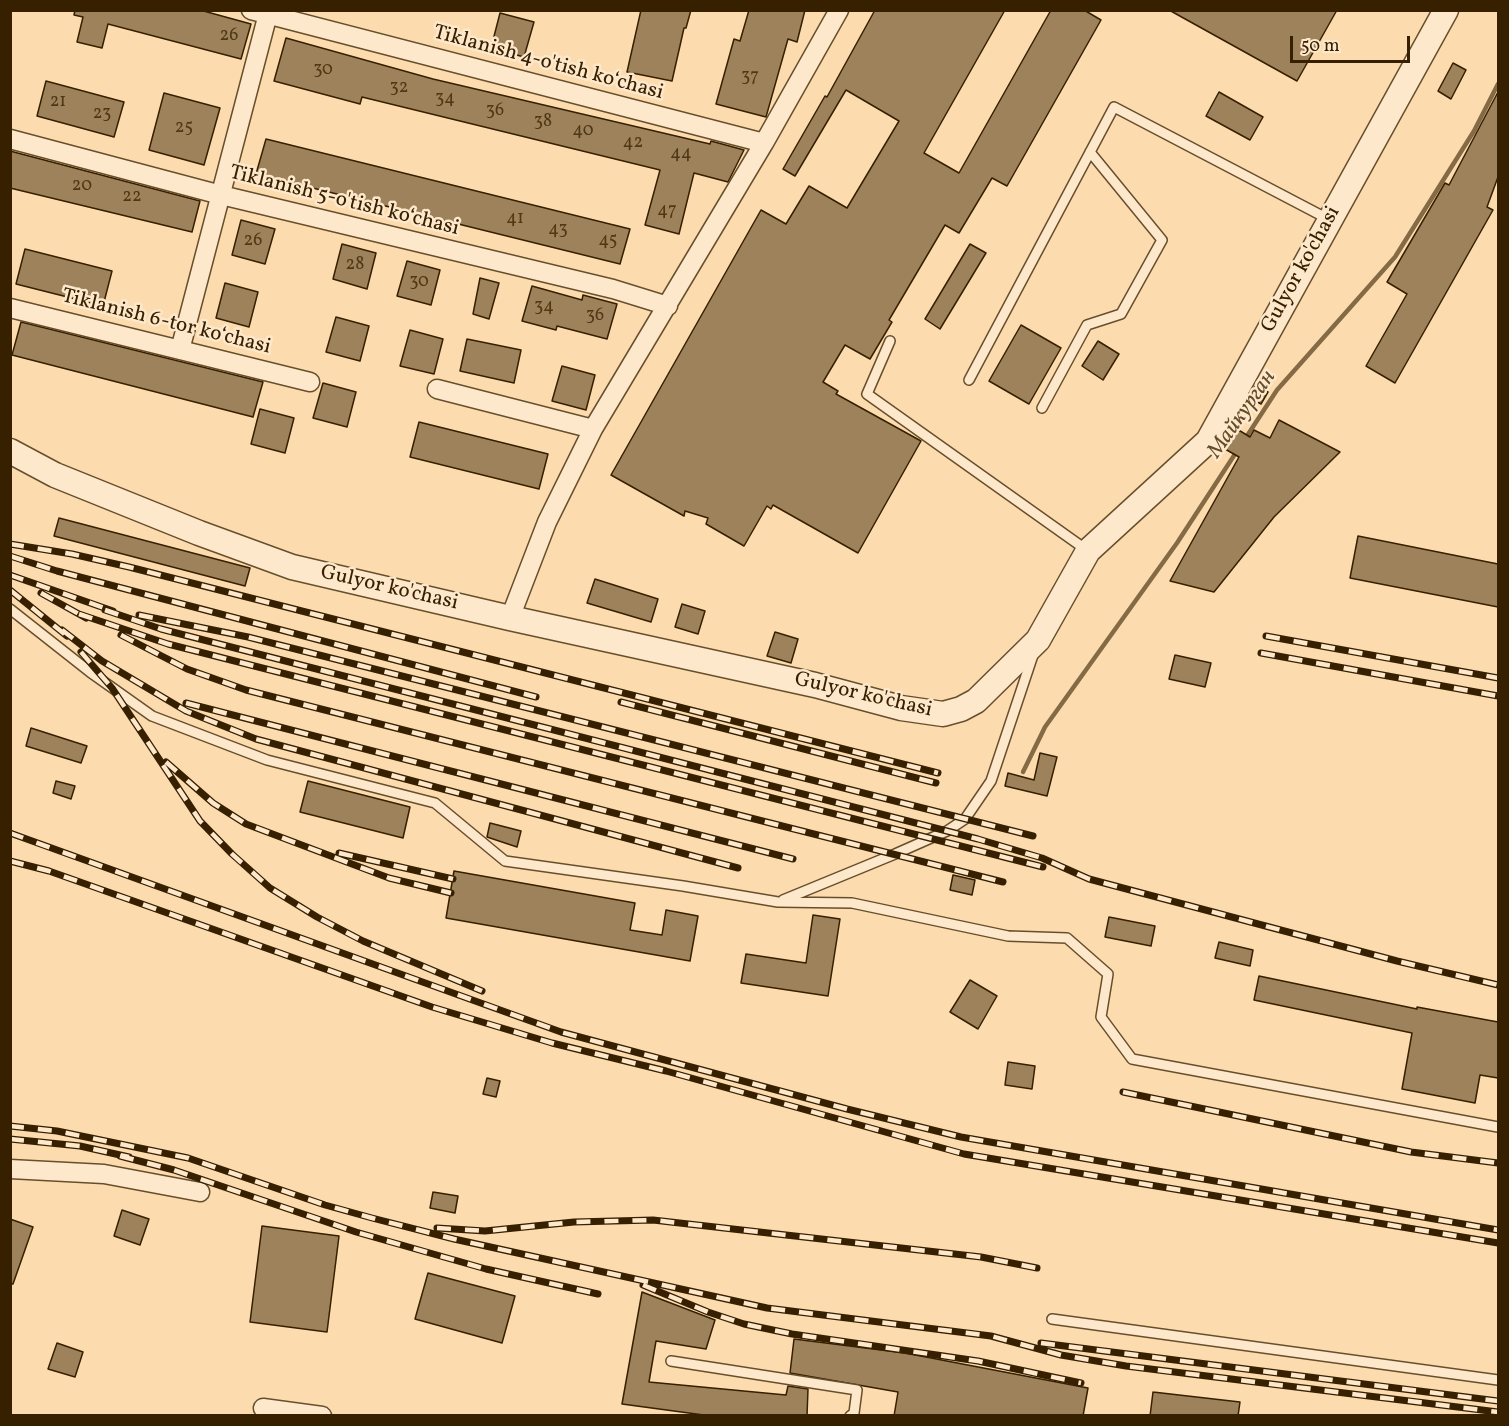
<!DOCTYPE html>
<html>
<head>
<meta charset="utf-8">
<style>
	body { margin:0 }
	#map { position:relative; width:1509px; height:1426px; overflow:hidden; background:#fcdcaf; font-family:Vollkorn,serif }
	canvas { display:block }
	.frame { position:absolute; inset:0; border:12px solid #372000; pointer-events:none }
	.scale { position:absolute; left:1290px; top:36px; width:120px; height:27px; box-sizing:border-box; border:3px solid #372000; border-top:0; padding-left:8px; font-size:18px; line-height:21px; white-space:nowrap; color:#372000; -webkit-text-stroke:4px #fde8cb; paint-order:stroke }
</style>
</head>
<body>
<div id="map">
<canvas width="1509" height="1426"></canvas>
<div class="frame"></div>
<div class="scale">50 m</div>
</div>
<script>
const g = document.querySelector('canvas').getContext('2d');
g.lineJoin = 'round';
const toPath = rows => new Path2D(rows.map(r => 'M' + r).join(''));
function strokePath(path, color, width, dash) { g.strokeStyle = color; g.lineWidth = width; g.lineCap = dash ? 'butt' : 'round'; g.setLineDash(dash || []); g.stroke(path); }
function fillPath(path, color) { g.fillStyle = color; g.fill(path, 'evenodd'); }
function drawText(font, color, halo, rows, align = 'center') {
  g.font = font + ' Vollkorn,serif'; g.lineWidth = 5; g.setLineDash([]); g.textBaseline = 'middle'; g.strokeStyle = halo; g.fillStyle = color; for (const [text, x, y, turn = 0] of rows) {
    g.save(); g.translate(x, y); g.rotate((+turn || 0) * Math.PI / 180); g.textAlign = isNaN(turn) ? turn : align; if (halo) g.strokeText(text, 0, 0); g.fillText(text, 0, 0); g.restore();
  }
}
strokePath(toPath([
	[1245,439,1277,390,1395,257,1474,131,1498,84],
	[1023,772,1045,727,1177,543,1237,451]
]), '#856a46', 4.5);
const building = toPath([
	[75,10,200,10,251,24,241,59,108,24,102,48,77,42,83,17,74,15,75,10],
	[641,10,691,10,686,28,684,28,672,81,627,72,641,10],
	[749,10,805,10,797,42,788,39,766,117,716,104,734,39,740,41,749,10],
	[875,10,1005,10,924,153,959,173,1051,10,1084,10,1101,20,1007,186,992,178,959,233,945,225,889,320,892,322,870,359,845,345,823,382,838,391,836,394,921,441,858,553,773,505,771,509,767,506,744,546,706,524,708,518,685,511,684,516,611,475,761,210,786,224,809,186,847,208,899,121,846,90,795,176,783,169,825,96,827,97,875,10],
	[1169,10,1337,10,1297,81,1169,10],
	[500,13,534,22,524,57,491,48,500,13],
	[286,38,433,79,710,144,711,141,744,150,728,182,694,173,679,234,645,225,660,170,362,97,360,104,274,81,286,38],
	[1453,63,1466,70,1451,99,1438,91,1453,63],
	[46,81,124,102,114,137,37,116,46,81],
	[1219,92,1263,117,1250,140,1206,116,1219,92],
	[1498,92,1498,177,1487,207,1493,210,1395,383,1366,366,1407,294,1387,282,1445,183,1449,185,1498,92],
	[164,93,220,108,204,165,149,150,164,93],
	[266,139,630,229,620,264,256,174,266,139],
	[10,151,200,201,192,232,10,188,10,151],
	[241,220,275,229,265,264,232,255,241,220],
	[342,244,376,253,367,289,333,279,342,244],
	[970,244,986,253,940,329,925,319,970,244],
	[25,249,112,271,103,306,16,284,25,249],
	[407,261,440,270,431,305,397,296,407,261],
	[480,278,499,283,489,319,473,314,480,278],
	[225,283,258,292,249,327,216,318,225,283],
	[532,286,582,300,583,295,617,304,607,339,557,326,556,330,522,321,532,286],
	[336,317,369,326,360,361,326,352,336,317],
	[21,322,263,382,253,417,12,355,21,322],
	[1021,325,1061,348,1029,404,989,381,1021,325],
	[410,330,443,339,434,374,400,366,410,330],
	[467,339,521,350,514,383,460,371,467,339],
	[1098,341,1119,354,1103,380,1082,366,1098,341],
	[562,366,595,375,586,410,552,401,562,366],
	[323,383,356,392,347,427,313,418,323,383],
	[1255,386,1268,392,1261,404,1249,397,1255,386],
	[260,409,294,418,285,453,251,444,260,409],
	[1279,420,1340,452,1274,517,1214,592,1170,581,1239,457,1225,449,1237,429,1250,437,1254,430,1270,438,1279,420],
	[419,422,548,454,539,489,410,457,419,422],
	[59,518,250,568,245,586,54,536,59,518],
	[1358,536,1498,564,1498,607,1350,578,1358,536],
	[595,579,658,599,651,622,587,603,595,579],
	[682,604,705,611,698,634,675,627,682,604],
	[775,632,798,639,791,663,767,656,775,632],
	[1175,655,1211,663,1205,687,1169,679,1175,655],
	[31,728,87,746,81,763,26,746,31,728],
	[1040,753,1057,757,1047,796,1005,786,1008,773,1034,780,1040,753],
	[56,781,75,786,71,799,53,793,56,781],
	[308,781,410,807,403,838,300,812,308,781],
	[490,823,521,831,517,847,487,837,490,823],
	[454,871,635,903,630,930,662,935,666,910,698,916,690,961,446,918,454,871],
	[953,875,975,880,972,895,950,890,953,875],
	[813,915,840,919,828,996,741,983,746,954,806,963,813,915],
	[1109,917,1155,926,1151,946,1105,937,1109,917],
	[1219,942,1253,950,1250,966,1215,958,1219,942],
	[1259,976,1417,1009,1417,1007,1498,1022,1498,1078,1480,1075,1475,1103,1402,1089,1412,1033,1254,1000,1259,976],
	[970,980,997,996,978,1029,950,1012,970,980],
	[1008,1062,1035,1066,1032,1089,1005,1085,1008,1062],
	[487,1078,500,1081,496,1097,483,1094,487,1078],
	[433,1192,458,1196,455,1213,430,1208,433,1192],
	[122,1210,149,1219,140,1245,114,1236,122,1210],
	[10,1219,33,1227,13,1284,10,1284,10,1219],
	[262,1226,339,1236,327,1332,250,1322,262,1226],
	[428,1273,515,1296,502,1343,415,1319,428,1273],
	[642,1292,715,1320,706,1349,656,1341,649,1382,786,1395,788,1386,808,1389,807,1416,711,1416,622,1404,642,1292],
	[794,1339,905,1353,1088,1388,1083,1416,894,1416,898,1392,790,1373,794,1339],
	[57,1343,83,1352,75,1377,48,1369,57,1343],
	[1153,1392,1240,1402,1238,1416,1150,1416,1153,1392]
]);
fillPath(building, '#9d825b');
strokePath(building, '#372000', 1.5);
const service = toPath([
	[890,341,867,394,1088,551],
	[969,380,1114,107,1330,220],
	[1042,408,1087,325,1121,314,1162,240,1090,152],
	[10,609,90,672,152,716,267,760,435,803,505,861,683,886,778,902,852,903,1008,936,1067,938,1108,974,1101,1017,1132,1059,1498,1127],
	[783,900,895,854,947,831,965,819,991,781,1033,655],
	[1052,1319,1498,1380],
	[671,1361,857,1390,854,1413,850,1416]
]);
const minor = toPath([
	[251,10,764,143],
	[10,139,221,195,613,289,668,306],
	[10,308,310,382],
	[180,350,269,10],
	[437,389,593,429],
	[510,618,547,522,593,429,764,143,839,10],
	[10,1169,104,1174,200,1192],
	[263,1408,322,1416]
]);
const tertiary = toPath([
	[10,451,55,475,199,533,292,567,510,618,815,685,901,708,943,714,961,709,976,701,1038,640,1088,551,1208,441,1446,10]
]);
strokePath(service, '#684f2c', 12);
strokePath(minor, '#684f2c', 21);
strokePath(tertiary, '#684f2c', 27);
strokePath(service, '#fde8cb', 9);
strokePath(minor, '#fde8cb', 18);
strokePath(tertiary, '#fde8cb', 24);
const rail = toPath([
	[10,544,72,554,129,567,938,773],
	[10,556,57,571,536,697],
	[10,575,113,611],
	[10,590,67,636],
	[41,593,86,618],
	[105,610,161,629,978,839,1042,858,1089,879,1397,961,1498,985],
	[79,614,168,644,1043,867],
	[139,615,248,637,1033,836],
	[62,630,102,661,186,711,256,739,738,868],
	[121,635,187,669,246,690,1003,882],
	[1266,636,1498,678],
	[81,652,112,688,200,821,232,854,270,888,317,917,363,941,482,991],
	[1261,653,1498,696],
	[621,702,936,783],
	[186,703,793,859],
	[166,762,213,803,246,824,389,878,451,893],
	[10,833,561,1032,847,1109,961,1137,1498,1230],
	[339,853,453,879],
	[10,861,49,871,432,1007,552,1043,666,1071,964,1154,1498,1243],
	[1123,1092,1411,1152,1498,1163],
	[10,1126,57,1131,188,1158,325,1205,372,1218,454,1239,767,1308,991,1336,1061,1355,1126,1366,1498,1412],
	[10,1139,80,1146,129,1157],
	[120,1156,174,1170,356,1232,486,1269,598,1294],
	[437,1228,485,1231,574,1222,653,1220,981,1257,1037,1268],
	[643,1285,708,1312,744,1324,792,1334,978,1361,1081,1383],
	[1041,1343,1498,1401]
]);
strokePath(rail, '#372000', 7);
strokePath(rail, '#fde8cb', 4.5, [14]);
drawText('18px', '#503817', null, [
	["26",229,37],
	["30",323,71],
	["37",750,78],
	["32",399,89],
	["34",445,100],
	["21",58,103],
	["36",495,112],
	["23",102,115],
	["38",543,123],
	["25",184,129],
	["40",583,132],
	["42",633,144],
	["44",681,155],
	["20",82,187],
	["22",132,198],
	["47",667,212],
	["41",515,220],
	["43",558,231],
	["26",253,242],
	["45",608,242],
	["28",355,266],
	["30",419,283],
	["34",544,308],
	["36",595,317]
]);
drawText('21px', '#372000', '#fde8cb', [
	["Tiklanish 4-o'tish ko‘chasi",548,64,15],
	["Tiklanish 5-o'tish ko‘chasi",344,202,14],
	["Gulyor ko'chasi",1302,270,-61],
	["Tiklanish 6-tor ko‘chasi",166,323,14],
	["Gulyor ko'chasi",389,589,13],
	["Gulyor ko'chasi",863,696,13]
]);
drawText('italic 22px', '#644b29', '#fde8cb', [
	["Майкурган",1243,415,-55]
]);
</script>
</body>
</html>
